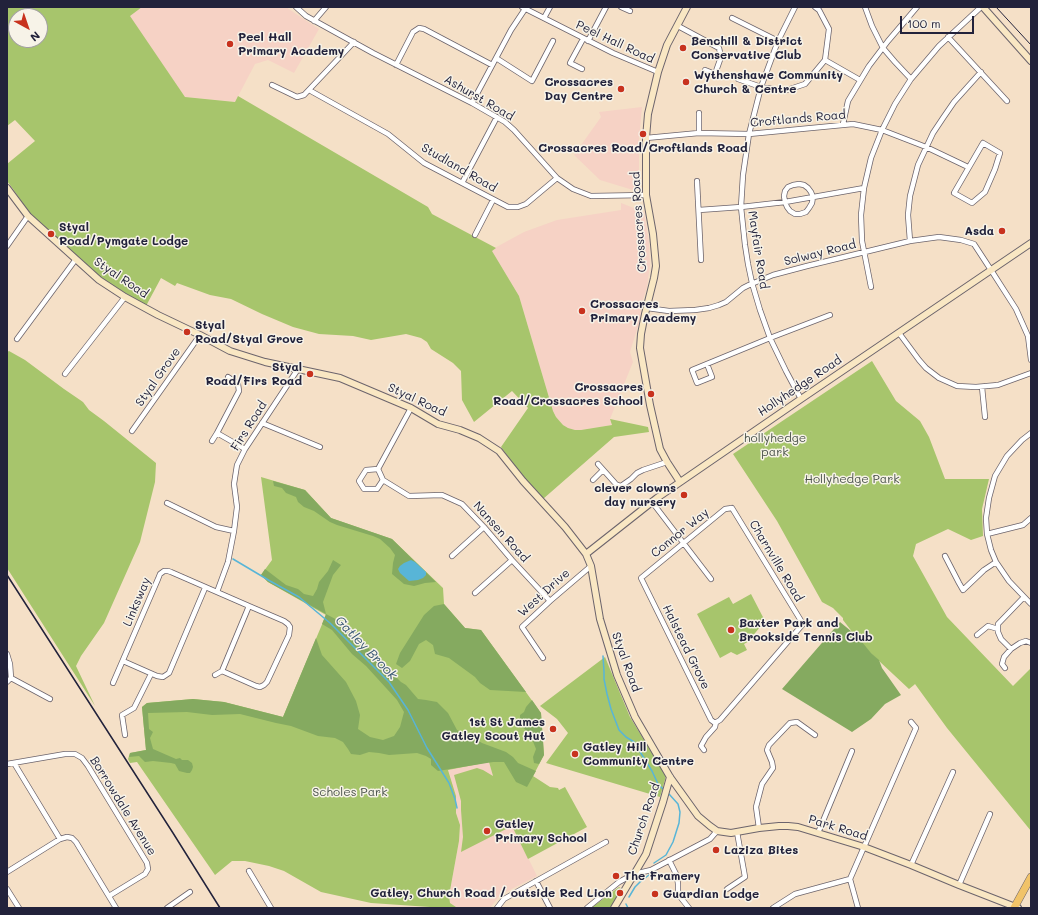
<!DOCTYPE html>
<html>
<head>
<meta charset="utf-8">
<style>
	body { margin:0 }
	#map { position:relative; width:1038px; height:915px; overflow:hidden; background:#f5e0c7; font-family:Mali,sans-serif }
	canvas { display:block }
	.frame { position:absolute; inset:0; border:8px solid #22223b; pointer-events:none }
	.north { position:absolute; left:8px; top:8px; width:40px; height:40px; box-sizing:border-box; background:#f7f3e8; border:1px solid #a29fa3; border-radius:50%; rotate:140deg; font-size:11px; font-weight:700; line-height:16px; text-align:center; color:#22223b }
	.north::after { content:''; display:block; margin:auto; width:14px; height:18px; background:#c8321e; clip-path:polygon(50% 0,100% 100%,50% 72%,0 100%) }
	.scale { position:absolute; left:900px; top:16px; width:74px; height:18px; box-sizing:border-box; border:2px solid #22223b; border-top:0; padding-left:5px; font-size:12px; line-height:14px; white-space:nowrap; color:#22223b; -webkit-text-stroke:3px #f7f3e8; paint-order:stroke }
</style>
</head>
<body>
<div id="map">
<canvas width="1038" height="915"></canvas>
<div class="frame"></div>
<div class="north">N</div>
<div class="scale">100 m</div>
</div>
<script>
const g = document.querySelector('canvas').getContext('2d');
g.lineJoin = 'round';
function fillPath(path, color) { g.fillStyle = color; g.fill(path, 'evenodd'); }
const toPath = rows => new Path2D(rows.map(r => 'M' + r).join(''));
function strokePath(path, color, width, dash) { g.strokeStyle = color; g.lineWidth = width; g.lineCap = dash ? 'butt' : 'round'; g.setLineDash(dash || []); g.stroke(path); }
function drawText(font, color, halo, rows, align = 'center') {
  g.font = font + ' Mali,sans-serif'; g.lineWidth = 3; g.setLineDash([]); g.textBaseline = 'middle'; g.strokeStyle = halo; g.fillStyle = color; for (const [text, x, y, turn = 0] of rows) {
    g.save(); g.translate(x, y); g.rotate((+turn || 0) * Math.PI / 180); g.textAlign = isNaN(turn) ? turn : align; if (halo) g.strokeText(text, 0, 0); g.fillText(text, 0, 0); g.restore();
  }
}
fillPath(toPath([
	[142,7,286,7,302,18,319,29,294,73,268,60,255,64,235,102,185,97,129,16],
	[642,107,639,140,639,184,638,188,633,190,600,180,574,155,601,117,599,112],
	[621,203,644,212,649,243,650,265,647,287,642,303,640,320,630,352,633,362,610,419,612,425,581,430,575,430,568,428,563,425,556,417,553,411,519,296,491,250,524,232,557,220,621,210],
	[489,762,500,801,537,876,500,895,490,908,463,908,456,907,450,903,449,896,459,841,460,825,456,813,456,796,448,769]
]), '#f6d2c5');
fillPath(toPath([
	[7,7,142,7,130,16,185,97,235,102,238,96,428,207,432,214,496,248,492,251,519,296,553,411,556,417,563,425,568,428,575,430,581,430,612,425,610,419,648,427,649,432,614,437,543,499,520,473,501,447,528,408,512,391,474,422,462,400,461,371,453,363,431,349,427,342,421,338,406,334,371,340,353,336,319,334,293,327,262,314,231,299,210,295,177,283,175,286,161,278,146,306,103,279,68,249,30,214,13,189,7,181,7,164,35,141,15,120,7,126],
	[16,16,40,16,40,40,16,40],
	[9,351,25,360,64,389,83,402,89,410,104,421,156,463,155,482,140,542,104,623,81,656,76,666,95,706,7,568,7,352],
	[872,361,896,401,920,421,929,437,945,479,989,479,982,509,983,536,971,540,948,529,916,544,913,556,947,617,1013,686,1031,668,1031,831,947,728,915,684,914,685,909,689,863,646,843,620,843,618,833,608,822,602,777,521,733,454],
	[261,477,305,490,331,518,392,539,443,588,444,604,465,628,481,630,541,713,544,755,533,776,550,787,558,788,559,790,565,787,587,827,528,859,512,826,461,852,463,837,461,810,461,801,454,775,477,768,483,770,493,776,489,762,448,770,456,796,456,813,460,825,459,841,449,896,450,903,456,907,456,908,435,908,430,907,371,903,321,892,284,871,269,866,245,861,232,861,215,875,137,762,130,763,128,759,130,753,146,750,142,707,147,703,193,699,224,702,283,717,326,615,268,582,261,575,272,560],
	[751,594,765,621,751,638,751,640,744,644,747,650,737,655,731,652,720,658,697,614,729,597,733,604],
	[605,657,630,717,666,776,660,797,546,763,568,733,557,719,540,706],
	[619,887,622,889,610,908,591,908]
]), '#a7c56c');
fillPath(toPath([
	[273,481,305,490,331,518,392,539,436,582,425,583,414,586,404,584,392,574,393,563,395,555,390,548,380,539,373,536,337,525,330,522,314,511,304,507,298,502,296,497,286,493,282,488,274,486],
	[333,560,341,565,333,575,323,602,326,614,341,622,357,638,364,642,370,650,379,657,395,676,401,682,406,685,418,699,426,700,437,702,448,713,457,730,463,733,469,735,482,743,506,752,513,757,518,763,536,771,527,787,516,782,504,762,493,762,438,771,431,765,431,759,426,756,417,753,389,755,379,753,369,752,360,755,351,754,348,749,343,742,335,738,318,736,291,726,276,723,240,714,212,715,187,712,148,713,149,729,153,732,150,738,153,749,176,759,180,758,182,760,188,760,192,763,193,767,192,770,190,773,187,773,179,771,175,764,171,763,153,761,145,762,139,756,129,757,130,753,146,750,142,707,147,703,193,699,224,702,283,717,316,638,322,655,346,682,356,701,360,715,358,729,370,737,383,740,394,736,400,727,404,712,397,700,366,666,352,654,332,630,322,624,326,614,268,582,261,575,265,569,286,585,298,589,304,594,313,596,317,589,319,582,328,571],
	[444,604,465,628,481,630,526,692,490,690,480,683,475,677,449,658,435,654,433,645,426,640,419,644,410,661,402,668,396,664,400,653,424,615,434,606],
	[840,622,857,636,871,653,879,660,882,668,901,695,885,704,871,719,852,732,782,689],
	[532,700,541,713,544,755,539,764,534,763,533,757,536,749,534,744,530,735,520,724,520,715,524,712,526,707]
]), '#85aa60');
fillPath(toPath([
	[411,560,415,562,426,572,426,575,423,578,418,580,409,581,400,573,398,569,400,566,404,563]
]), '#58b5d7');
strokePath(toPath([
	[233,559,270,581,299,597,330,623,389,682,408,710,427,748,449,783,455,799,457,808],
	[603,656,604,672,604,679,607,694,611,709,619,730,626,737,634,742,652,771,658,784,664,790],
	[654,863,666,855,673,842,679,823,680,812,678,804,669,794],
	[629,897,635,887,641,881,649,875],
	[626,904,628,908]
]), '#58b5d7', 1.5);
const street = toPath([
	[296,7,306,16,373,53,472,103,505,122,514,130,557,178,573,189,591,196,646,195],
	[522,7,613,53,658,72],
	[621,7,630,11],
	[795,7,778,41,761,87,749,134,743,175,741,207,745,245,748,264,752,283,760,310,770,338,786,371,801,399],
	[865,7,872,26,883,48,895,62,911,79],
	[544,18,550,7],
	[732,18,778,41],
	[314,21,326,7],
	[678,26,719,48,721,57,715,74,705,70],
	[948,37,1007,101],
	[588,41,606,7],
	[496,58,532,81,553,41],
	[825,60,860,80],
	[396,65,413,32,419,28,424,29,492,65],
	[582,69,570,63,583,39],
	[738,79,761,87,784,91,805,84,825,60,829,29,819,10,815,7],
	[272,85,297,97,304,95,354,42],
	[309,90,388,134,424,163,508,207,518,207,526,204,557,178],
	[472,103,511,30,525,9],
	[699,113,699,133],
	[843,124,848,101,869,66,888,41,917,7],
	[646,138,699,133,749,134,853,124,882,130,926,147,968,167],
	[983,143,1000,153,995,169,985,192,972,203,954,193,983,143],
	[697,181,701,260],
	[462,183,497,117],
	[799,184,804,185,808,188,811,192,813,197,812,203,809,208,806,212,800,214,795,214,790,211,787,207,785,202,784,196,785,191,788,187,793,185,799,184],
	[699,210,741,207,785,202,864,188],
	[475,235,493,200],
	[910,241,908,215,910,196,918,165,933,133,943,118,954,102,981,72],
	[7,246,28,216],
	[871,287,862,241,861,215,864,188,871,158,882,130,895,104,911,79,939,46,981,7],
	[647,308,669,311,695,310,709,308,719,305,726,302,743,288,749,285,773,275,807,266,910,241,939,237,961,240,974,244,991,270,1016,309,1028,336,1031,360],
	[899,333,919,360,926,368,939,378,957,386,976,387,998,385,1031,373],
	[17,339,76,259],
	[707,364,712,377,697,383,692,370,770,338,830,315],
	[65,374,125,297],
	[228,377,238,384,239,391,217,433,245,449],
	[982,387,985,417],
	[262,423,320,447],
	[132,431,200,335],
	[1031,433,1022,440,1007,456,995,476,989,498,986,518,987,534,991,550,996,562,1009,581,1031,604],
	[212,441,217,433],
	[598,464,615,483,617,485,621,486,631,479,637,473,643,470,667,462],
	[378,469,383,480,377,489,364,489,359,481,366,470,378,469],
	[378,469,411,408],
	[383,480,409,496,442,495,462,504,484,527,512,560,550,601],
	[593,480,603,470],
	[652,502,711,579],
	[167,503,216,527,234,531],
	[732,508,803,624,720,720,715,723,711,720,641,578,725,509,732,508],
	[987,534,1023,525,1031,518],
	[452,556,484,527],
	[945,556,959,583,963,590,984,570,996,562],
	[217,592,228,562,234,531,237,507,234,484,237,465,245,449,298,369],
	[475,593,512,560],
	[1024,597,998,624,998,632,1001,639,1011,649,1020,643,1026,641,1031,643],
	[249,606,284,621,288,624,290,627,289,635,267,682,264,685,260,687,256,686,222,671,249,606],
	[977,635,988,626,998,629],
	[7,654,10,664,11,678,7,682],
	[543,658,522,627,550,601,591,566],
	[123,661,157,676,163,677,169,673,205,588],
	[1005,668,1002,664,1004,657,1011,649],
	[215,675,222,671],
	[11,678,50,699],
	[113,683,158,579,160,574,164,571,168,571,171,572,249,606],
	[125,735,122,715,134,708,151,674],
	[704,750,701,746,706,737,715,727,716,722],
	[14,763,60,839],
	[7,764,65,754,75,754,82,758,88,766,147,863,148,869,145,874,109,896],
	[759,828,756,807,762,784,773,768,772,762,767,750,769,745,790,723,797,722,815,735],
	[818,833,852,751],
	[669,860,677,876,678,884,678,892,681,898,689,908],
	[911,865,953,772],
	[249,871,271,908],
	[7,872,60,839,67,837,72,838,76,842,116,908],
	[850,879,858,908],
	[536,881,550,908],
	[959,885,990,814],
	[7,889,19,908],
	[727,889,745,877,737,832],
	[167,908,190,892],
	[497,908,504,899,606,842],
	[587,908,619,882,634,874,651,870,710,839,717,831],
	[773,908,795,894,850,879,916,728,911,722]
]);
const secondary = toPath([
	[983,7,1031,61],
	[7,188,28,216,99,280,125,297,158,315,200,335,230,351,265,362,340,378,411,408,438,424,460,430,479,438,499,451,523,481,565,527,586,554,591,566,600,619,617,675,635,717,670,777,698,816,710,826,717,831,731,833,759,828,779,826,788,826,798,827,864,847,911,865,959,885,1018,908],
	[680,482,667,462,660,449,650,405,640,348,641,334,645,314,654,278,656,266,653,234,646,195,646,138,648,114,658,72,667,45,687,7],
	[586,554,657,498,801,399,1031,243],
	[614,908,646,854,663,802,670,777]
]);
const primary = toPath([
	[1014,908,1031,877]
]);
strokePath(street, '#6c646c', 6);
strokePath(secondary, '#6c646c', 8);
strokePath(primary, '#6c646c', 8);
strokePath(street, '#fff', 4.5);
strokePath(secondary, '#f9e7c3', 6);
strokePath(primary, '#f1c369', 7);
strokePath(toPath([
	[996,7,1031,45]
]), '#22223b', 1);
strokePath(toPath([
	[7,575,173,833,220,908]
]), '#22223b', 1.5);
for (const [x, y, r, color] of [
	[230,44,4,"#c8321e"],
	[683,48,4,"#c8321e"],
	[686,82,4,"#c8321e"],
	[621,89,4,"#c8321e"],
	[643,134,4,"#c8321e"],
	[1002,231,4,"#c8321e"],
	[51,234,4,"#c8321e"],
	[582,311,4,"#c8321e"],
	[187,332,4,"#c8321e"],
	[310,374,4,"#c8321e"],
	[651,394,4,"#c8321e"],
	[684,495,4,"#c8321e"],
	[731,630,4,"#c8321e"],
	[553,729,4,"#c8321e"],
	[575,754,4,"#c8321e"],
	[487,831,4,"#c8321e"],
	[716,850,4,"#c8321e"],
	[616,876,4,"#c8321e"],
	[620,893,4,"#c8321e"],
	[655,894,4,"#c8321e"]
]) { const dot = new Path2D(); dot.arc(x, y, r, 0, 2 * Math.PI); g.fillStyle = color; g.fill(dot); strokePath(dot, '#f7f3e8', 1.5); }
drawText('bold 12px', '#22223b', '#f7f3e8', [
	["Peel Hall",238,37],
	["Primary Academy",238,51],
	["Benchill & District",691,41],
	["Conservative Club",691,55],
	["Wythenshawe Community",694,75],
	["Church & Centre",694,89],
	["Crossacres",613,82,"right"],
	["Day Centre",613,96,"right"],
	["Crossacres Road/Croftlands Road",643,148,"center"],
	["Styal",59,227],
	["Road/Pymgate Lodge",59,241],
	["Asda",994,231,"right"],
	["Crossacres",590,304],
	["Primary Academy",590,318],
	["Styal",195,325],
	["Road/Styal Grove",195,339],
	["Styal",302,367,"right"],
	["Road/Firs Road",302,381,"right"],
	["Crossacres",643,387,"right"],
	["Road/Crossacres School",643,401,"right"],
	["clever clowns",676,488,"right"],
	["day nursery",676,502,"right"],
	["Baxter Park and",739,623],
	["Brookside Tennis Club",739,637],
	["1st St James",545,722,"right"],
	["Gatley Scout Hut",545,736,"right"],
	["Gatley Hill",583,747],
	["Community Centre",583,761],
	["Gatley",495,824],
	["Primary School",495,838],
	["Laziza Bites",724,850],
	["The Framery",624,876],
	["Gatley, Church Road / outside Red Lion",612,893,"right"],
	["Guardian Lodge",663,894]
], 'left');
drawText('12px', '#22223b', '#f7f3e8', [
	["Peel Hall Road",615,42,25],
	["Ashurst Road",479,98,30],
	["Croftlands Road",798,119,-5],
	["Studland Road",459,168,30],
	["Crossacres Road",639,222,-94],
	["Mayfair Road",758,250,81],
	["Solway Road",820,253,-14],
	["Styal Road",121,278,34],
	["Styal Grove",158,377,-55],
	["Hollyhedge Road",800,386,-34],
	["Styal Road",417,400,25],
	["Firs Road",249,426,-58],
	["Nansen Road",501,532,48],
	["Connor Way",680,533,-39],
	["Charnville Road",776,561,59],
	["West Drive",544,593,-42],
	["Linksway",137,602,-67],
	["Halstead Grove",686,647,64],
	["Styal Road",626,662,70],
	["Borrowdale Avenue",123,806,58],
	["Church Road",644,819,-71],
	["Park Road",838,828,17]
]);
drawText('12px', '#4a534a', '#f7f3e8', [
	["hollyhedge",775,438],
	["park",775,452],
	["Hollyhedge Park",852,479],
	["Scholes Park",350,792]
]);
drawText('italic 13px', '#355572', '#f7f3e8', [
	["Gatley Brook",366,648,46]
]);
</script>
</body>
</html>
